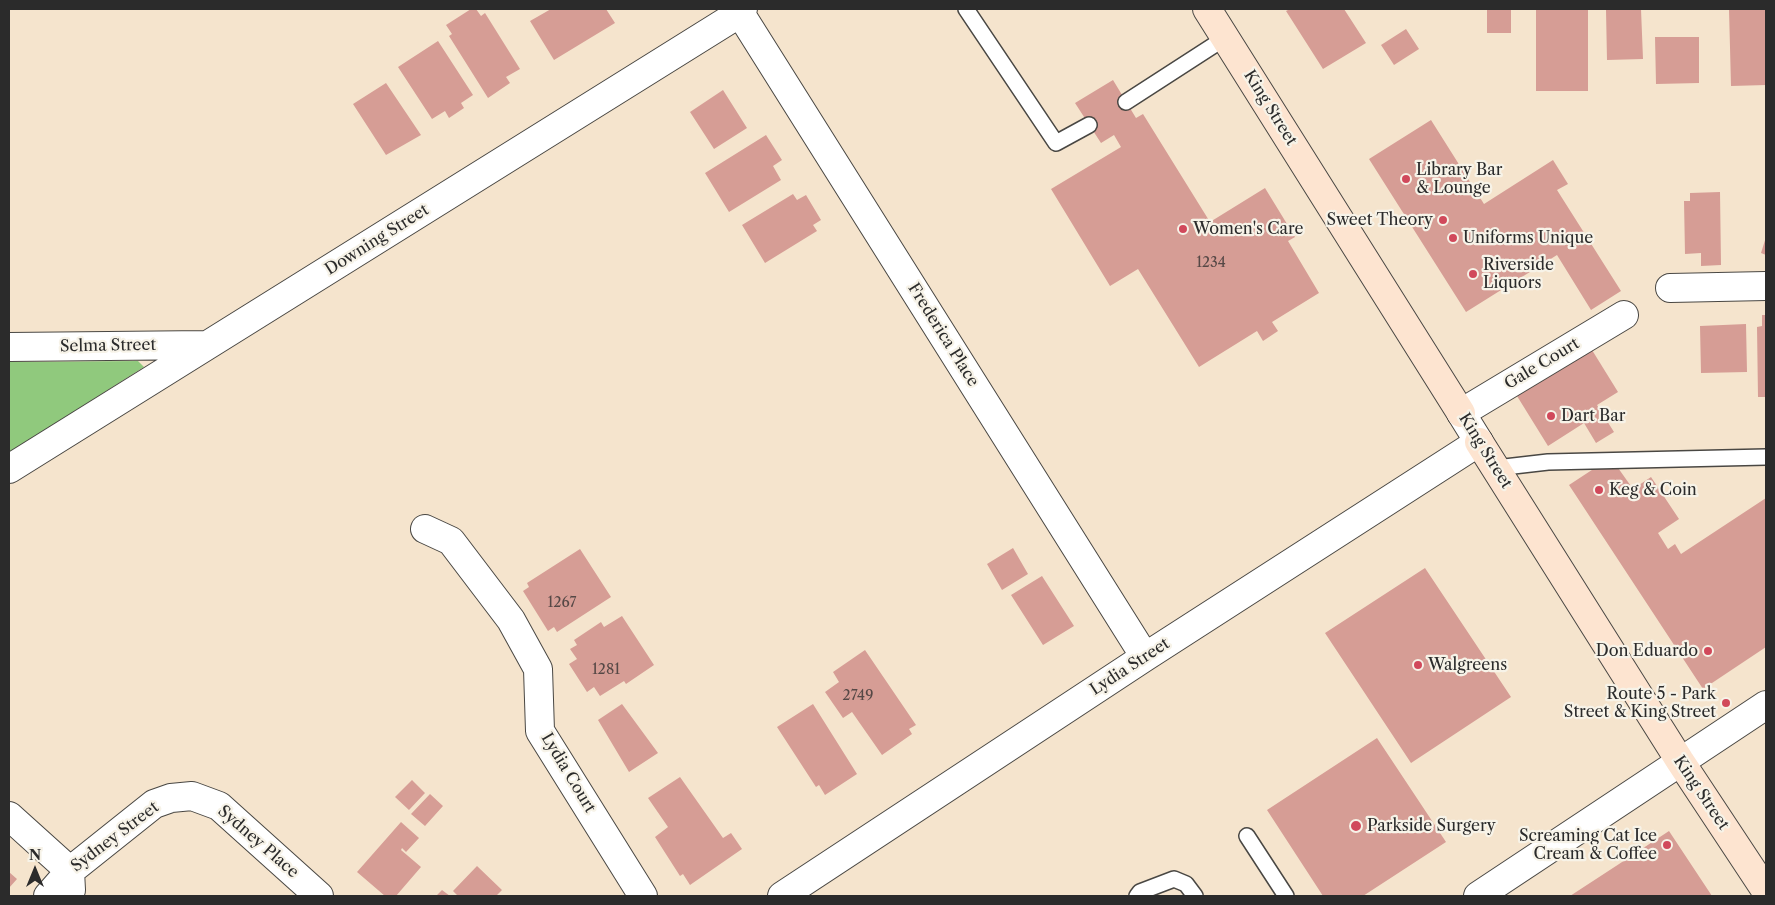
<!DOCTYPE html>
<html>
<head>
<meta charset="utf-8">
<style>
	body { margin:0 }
	#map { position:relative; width:1775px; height:905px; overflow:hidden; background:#f5e4cd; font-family:"Libre Caslon Text",serif }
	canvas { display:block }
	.frame { position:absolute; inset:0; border:10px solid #2b2b2b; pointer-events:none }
	.north { position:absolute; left:10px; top:845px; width:50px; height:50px; -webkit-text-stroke:4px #f7f3e8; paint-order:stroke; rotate:0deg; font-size:14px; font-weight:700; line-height:20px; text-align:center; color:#2b2b2b }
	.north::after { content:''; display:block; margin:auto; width:18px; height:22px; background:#2b2b2b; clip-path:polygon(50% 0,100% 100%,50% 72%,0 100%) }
</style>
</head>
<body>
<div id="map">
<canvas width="1775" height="905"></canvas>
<div class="frame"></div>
<div class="north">N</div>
</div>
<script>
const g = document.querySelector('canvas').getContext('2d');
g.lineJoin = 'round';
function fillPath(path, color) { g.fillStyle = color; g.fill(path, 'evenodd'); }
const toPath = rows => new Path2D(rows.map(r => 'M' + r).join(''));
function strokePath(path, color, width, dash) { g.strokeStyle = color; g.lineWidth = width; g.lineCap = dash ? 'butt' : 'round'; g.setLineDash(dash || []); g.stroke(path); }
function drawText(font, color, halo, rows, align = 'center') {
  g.font = font + ' "Libre Caslon Text",serif'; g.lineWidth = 4.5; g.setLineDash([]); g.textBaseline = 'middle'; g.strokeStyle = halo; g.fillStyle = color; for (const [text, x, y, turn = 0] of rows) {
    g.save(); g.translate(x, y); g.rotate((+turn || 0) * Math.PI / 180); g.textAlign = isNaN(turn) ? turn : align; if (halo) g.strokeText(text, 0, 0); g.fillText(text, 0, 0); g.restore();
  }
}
fillPath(toPath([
	[138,361,144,367,9,453,9,362]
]), '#90c97d');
fillPath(toPath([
	[471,9,476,9,481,16,485,13,520,69,506,77,510,83,488,98,449,36,452,34,446,25],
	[551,9,606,9,615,23,554,60,530,21],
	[1290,9,1344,9,1366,43,1323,69,1286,11],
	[1487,9,1511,9,1511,33,1487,33],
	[1536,9,1588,9,1588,91,1536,91],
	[1641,9,1643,59,1607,60,1606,10],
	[1729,9,1766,9,1766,85,1731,86],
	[1406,29,1419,49,1394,65,1381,45],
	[1655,37,1699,37,1699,83,1656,84],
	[438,41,473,95,461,103,464,108,449,118,445,111,432,119,398,67],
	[1113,80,1136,118,1143,114,1210,222,1265,188,1295,237,1288,241,1319,293,1272,322,1278,331,1263,341,1257,331,1199,367,1138,269,1110,286,1051,189,1121,147,1114,135,1101,143,1075,103],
	[386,83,421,135,386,155,353,104],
	[723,90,747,128,714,149,690,112],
	[1431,120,1484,204,1553,160,1568,184,1557,190,1621,291,1591,310,1557,255,1466,312,1369,159],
	[766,135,782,160,773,166,781,180,729,212,705,173],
	[1720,192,1721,265,1701,266,1701,253,1685,254,1684,201,1690,201,1690,193],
	[793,194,797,200,806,195,821,220,813,225,817,231,765,263,742,225],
	[1766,237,1766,255,1761,253],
	[1762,315,1766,315,1766,397,1758,397,1757,327,1762,326],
	[1746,324,1747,372,1701,373,1700,326],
	[1592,350,1618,392,1597,405,1614,432,1596,443,1584,423,1548,446,1517,396],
	[1601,464,1616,465,1633,489,1651,477,1679,519,1658,533,1668,549,1675,544,1681,554,1766,498,1766,647,1703,689,1569,485],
	[1013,548,1028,574,1002,590,987,564],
	[580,549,611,597,557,632,554,627,548,631,523,591,529,587,527,583],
	[1425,568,1511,697,1411,763,1325,633],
	[1042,576,1074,626,1043,645,1011,595],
	[622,616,654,665,626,684,624,681,600,696,594,687,587,692,569,664,577,659,570,649,577,645,574,640,601,622,604,627],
	[865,650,916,725,909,729,912,734,882,755,852,712,843,718,825,692,839,682,833,672],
	[622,704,658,753,629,772,598,720],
	[813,704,857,774,825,795,819,785,816,787,777,727],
	[1377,738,1446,842,1363,896,1323,896,1267,810],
	[680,777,723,838,731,833,742,849,690,885,683,874,680,876,655,837,668,827,648,798],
	[412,780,425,793,409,810,395,797],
	[430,794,443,806,425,826,411,814],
	[401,822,419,838,406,852,402,848,401,850,421,867,396,896,385,896,357,872],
	[1669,831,1712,896,1570,896,1616,866],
	[477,866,502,890,496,896,458,896,453,891],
	[9,872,17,879,9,888],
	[442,890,450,896,436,896]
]), '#d69d95');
const service = toPath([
	[966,9,1056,143,1089,125],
	[1126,102,1225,38],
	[1496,468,1548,462,1766,457],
	[1247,836,1286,896],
	[1137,896,1140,892,1174,879,1186,884,1195,896]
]);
const minor = toPath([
	[740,13,1145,657],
	[1670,288,1766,286],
	[9,347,207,345],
	[1461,413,1624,315],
	[9,469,740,13,743,9],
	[425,529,451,541,511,620,538,669,540,731,643,896],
	[9,816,70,871,71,890],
	[48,896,70,871,154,804,171,798,192,796,219,806,319,896],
	[782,896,1145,657,1479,442]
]);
const tertiary = toPath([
	[1461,413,1479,442],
	[1478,896,1766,705]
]);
const secondary = toPath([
	[1207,9,1461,413],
	[1479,442,1680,761,1766,891]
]);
strokePath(service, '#494743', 18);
strokePath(minor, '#494743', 30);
strokePath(tertiary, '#494743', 30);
strokePath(secondary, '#494743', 30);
strokePath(service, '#fff', 15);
strokePath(minor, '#fff', 28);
strokePath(tertiary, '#fff', 28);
strokePath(secondary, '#fde4d0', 28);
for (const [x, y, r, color] of [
	[1406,179,5,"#d1495b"],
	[1443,220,5,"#d1495b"],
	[1183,229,5,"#d1495b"],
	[1453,238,5,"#d1495b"],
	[1473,274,5,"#d1495b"],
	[1551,416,5,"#d1495b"],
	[1599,490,5,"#d1495b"],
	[1708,651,5,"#d1495b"],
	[1418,665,5,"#d1495b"],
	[1726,703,5,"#d1495b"],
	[1356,826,6,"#d1495b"],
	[1667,845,5,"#d1495b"]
]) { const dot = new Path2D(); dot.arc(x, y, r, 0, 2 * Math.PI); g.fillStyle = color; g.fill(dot); strokePath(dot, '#f7f3e8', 2); }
drawText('14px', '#564846', null, [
	["1234",1211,263],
	["1267",562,603],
	["1281",606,670],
	["2749",858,696]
]);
drawText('16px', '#2b2b2b', '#f7f3e8', [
	["King Street",1270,108,58],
	["Downing Street",377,240,-32],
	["Frederica Place",943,335,58],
	["Selma Street",108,346,-1],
	["Gale Court",1542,364,-31],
	["King Street",1485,451,58],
	["Lydia Street",1130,667,-33],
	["Lydia Court",568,773,59],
	["King Street",1701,793,56],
	["Sydney Street",115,837,-37],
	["Sydney Place",258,842,41]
]);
drawText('16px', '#2b2b2b', '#f7f3e8', [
	["Library Bar",1416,170],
	["& Lounge",1416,188],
	["Sweet Theory",1433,220,"right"],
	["Women's Care",1193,229],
	["Uniforms Unique",1463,238],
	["Riverside",1483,265],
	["Liquors",1483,283],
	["Dart Bar",1561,416],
	["Keg & Coin",1609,490],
	["Don Eduardo",1698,651,"right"],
	["Walgreens",1428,665],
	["Route 5 - Park",1716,694,"right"],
	["Street & King Street",1716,712,"right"],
	["Parkside Surgery",1367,826],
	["Screaming Cat Ice",1657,836,"right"],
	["Cream & Coffee",1657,854,"right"]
], 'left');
</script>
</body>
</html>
